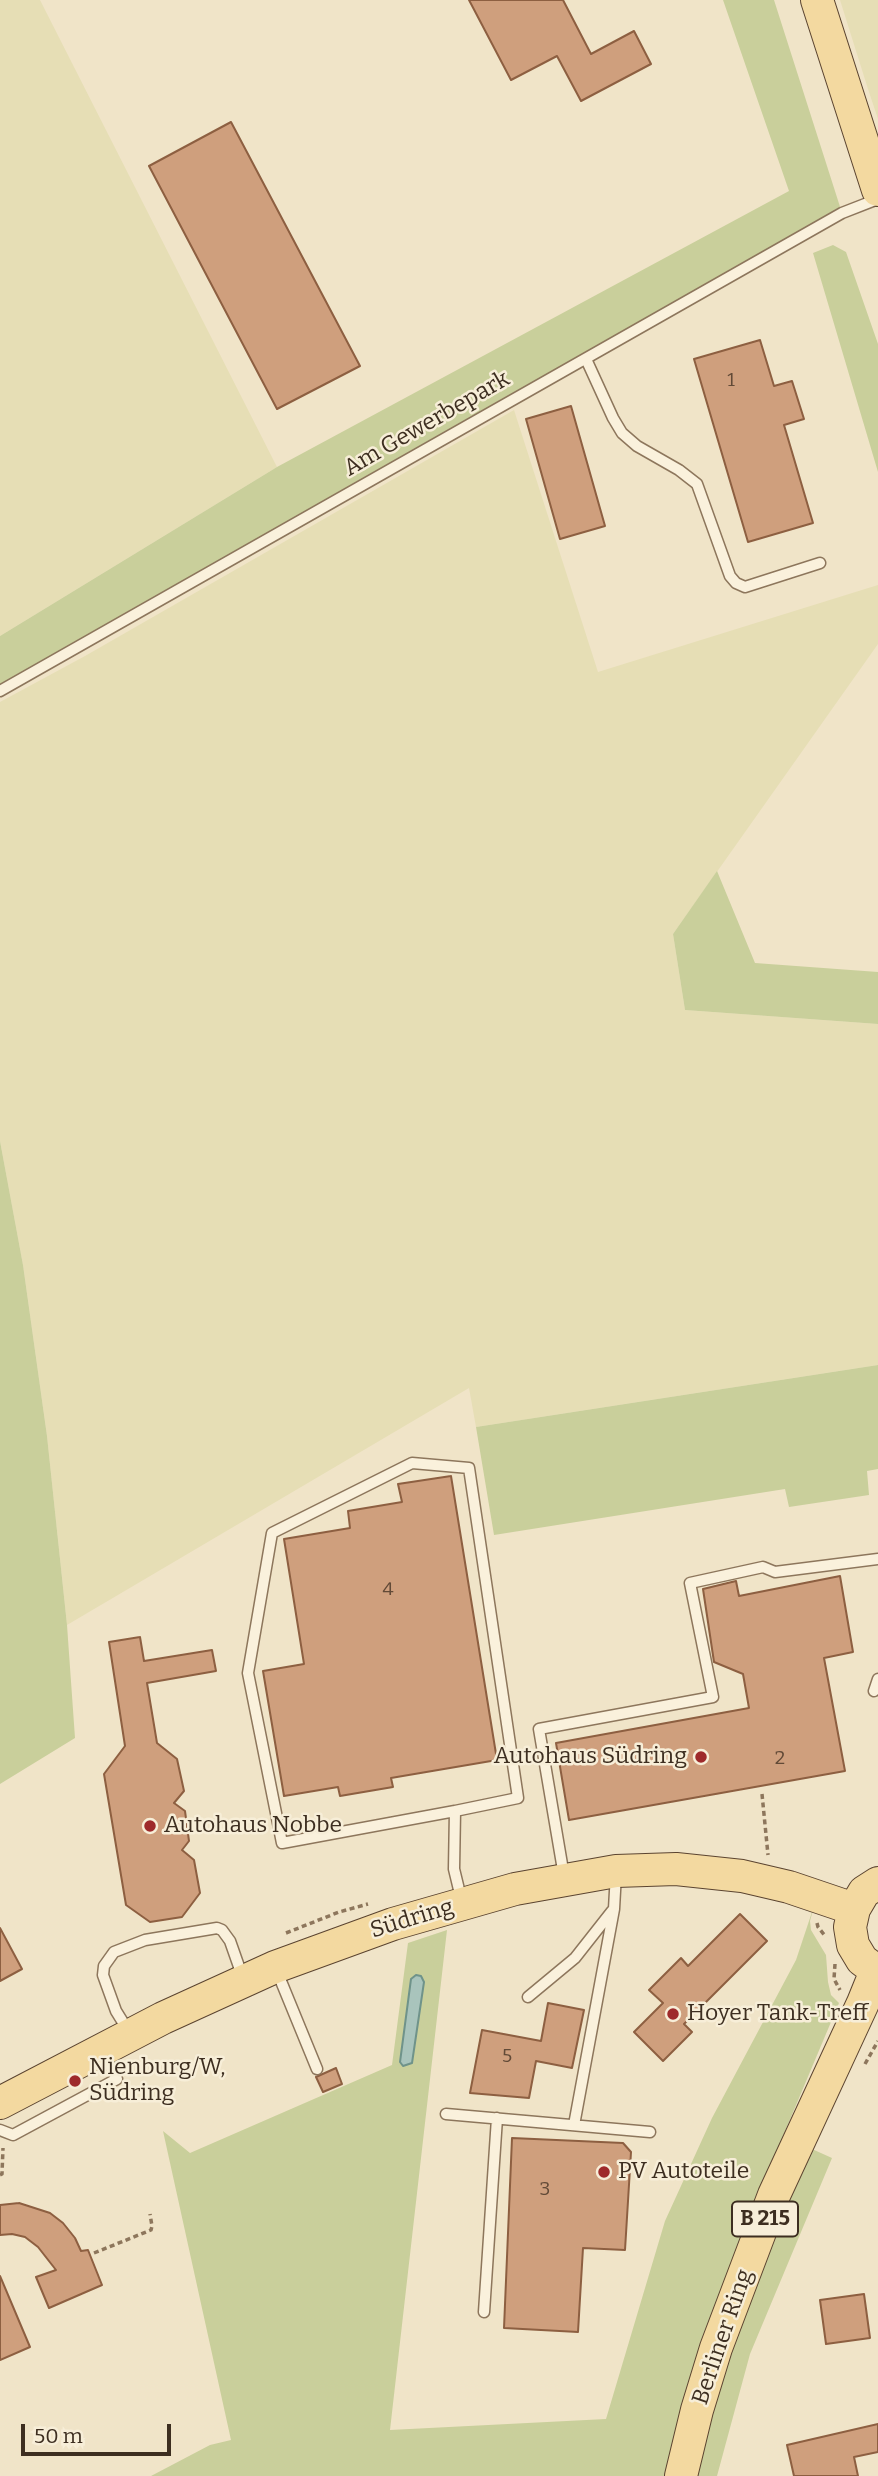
<!DOCTYPE html>
<html>
<head>
<meta charset="utf-8">
<style>
	body { margin:0 }
	#map { position:relative; width:878px; height:2476px; overflow:hidden; background:#f0e4c8; font-family:Bitter,serif }
	canvas { display:block }
	.scale { position:absolute; left:21px; top:2424px; width:150px; height:32px; box-sizing:border-box; border:4px solid #3d2e20; border-top:0; padding-left:9px; font-size:21px; line-height:24px; white-space:nowrap; color:#3d2e20; -webkit-text-stroke:5px #f7eed8; paint-order:stroke }
</style>
</head>
<body>
<div id="map">
<canvas width="878" height="2476"></canvas>
<div class="scale">50 m</div>
</div>
<script>
const g = document.querySelector('canvas').getContext('2d');
g.lineJoin = 'round';
function fillPath(path, color) { g.fillStyle = color; g.fill(path, 'evenodd'); }
const toPath = rows => new Path2D(rows.map(r => 'M' + r).join(''));
function strokePath(path, color, width, dash) { g.strokeStyle = color; g.lineWidth = width; g.lineCap = dash ? 'butt' : 'round'; g.setLineDash(dash || []); g.stroke(path); }
function drawText(font, color, halo, rows, align = 'center') {
  g.font = font + ' Bitter,serif'; g.lineWidth = 5; g.setLineDash([]); g.textBaseline = 'middle'; g.strokeStyle = halo; g.fillStyle = color; for (const [text, x, y, turn = 0] of rows) {
    g.save(); g.translate(x, y); g.rotate((+turn || 0) * Math.PI / 180); g.textAlign = isNaN(turn) ? turn : align; if (halo) g.strokeText(text, 0, 0); g.fillText(text, 0, 0); g.restore();
  }
}
fillPath(toPath([
	[0,0,40,0,277,467,0,636],
	[840,0,878,0,878,119,868,89],
	[514,410,598,672,878,585,878,644,673,934,685,1010,878,1024,878,1365,476,1427,469,1388,67,1625,47,1436,23,1265,0,1141,0,702,85,656]
]), '#e6deb5');
fillPath(toPath([
	[723,0,774,0,842,213,0,691,0,636,277,467,789,191],
	[833,245,846,252,878,344,878,472,813,253],
	[717,871,755,963,878,972,878,1024,685,1010,673,934],
	[0,1141,23,1265,47,1436,67,1625,75,1738,0,1784],
	[878,1365,878,1469,867,1471,869,1495,789,1507,785,1489,494,1535,476,1427],
	[814,1906,810,1921,811,1930,826,1955,828,1982,831,1995,839,2003,783,2136,832,2158,750,2354,717,2476,151,2476,210,2445,231,2440,163,2131,190,2153,392,2065,408,1943,447,1930,390,2430,606,2419,665,2221,712,2118,796,1960]
]), '#c9cf9b');
const water = toPath([
	[416,1975,421,1976,424,1982,412,2063,403,2066,400,2062,411,1979,416,1975]
]);
fillPath(water, '#a9c4bc');
strokePath(water, '#6f938a', 2);
const building = toPath([
	[469,0,563,0,591,54,634,31,651,64,581,101,557,56,511,80,469,0],
	[231,122,360,366,277,409,149,166,231,122],
	[760,340,774,386,792,381,804,419,784,425,813,523,748,542,694,359,760,340],
	[571,406,605,526,560,539,526,419,571,406],
	[451,1476,497,1760,391,1778,393,1787,340,1796,338,1787,284,1796,263,1671,304,1664,284,1539,350,1528,348,1511,402,1502,398,1484,451,1476],
	[840,1576,853,1652,824,1658,845,1771,569,1820,556,1743,749,1708,743,1674,714,1662,703,1589,736,1581,739,1596,840,1576],
	[140,1637,144,1661,212,1650,216,1671,147,1683,157,1743,177,1759,184,1791,174,1803,185,1811,189,1841,182,1850,194,1860,200,1893,182,1917,150,1922,126,1905,104,1774,125,1746,109,1642,140,1637],
	[740,1914,767,1941,684,2024,692,2032,663,2061,634,2032,663,2003,649,1990,681,1958,688,1966,740,1914],
	[0,1928,22,1969,0,1981,0,1928],
	[548,2003,584,2010,572,2068,536,2061,529,2098,470,2093,482,2030,541,2041,548,2003],
	[336,2068,342,2084,323,2092,316,2077,336,2068],
	[512,2138,623,2143,631,2152,625,2250,583,2248,578,2332,504,2328,512,2138],
	[19,2203,50,2213,63,2223,75,2238,81,2251,88,2250,102,2285,49,2308,36,2277,56,2270,38,2247,25,2237,12,2234,0,2235,0,2205,19,2203],
	[0,2276,30,2347,0,2360,0,2276],
	[864,2294,870,2338,826,2344,820,2300,864,2294],
	[878,2424,878,2452,854,2457,858,2476,794,2476,787,2445,878,2424]
]);
fillPath(building, '#cf9f7d');
strokePath(building, '#8d5f41', 2);
const lane = toPath([
	[586,359,613,418,622,433,637,446,679,470,697,484,730,576,736,583,745,587,820,563],
	[0,691,842,213,878,199],
	[874,1691,878,1679],
	[455,1811,518,1798,469,1468,412,1463,272,1533,248,1673,282,1843,455,1811,454,1869,462,1902],
	[564,1876,539,1729,713,1697,690,1583,763,1567,775,1572,878,1559],
	[276,1969,317,2069],
	[528,1997,575,1958,612,1911],
	[129,2032,116,2011,103,1975,104,1966,114,1952,145,1940,217,1928,222,1930,230,1941,243,1978],
	[446,2114,650,2132],
	[574,2125,614,1909,616,1873],
	[0,2130,13,2135,117,2079,103,2053],
	[484,2312,497,2118]
]);
const primary = toPath([
	[817,0,878,190],
	[878,1883,864,1892,854,1909,850,1927,853,1945,862,1960,878,1972],
	[0,2103,163,2018,275,1967,393,1924,515,1889,616,1871,676,1869,742,1876,789,1887,854,1909],
	[681,2476,697,2410,716,2348,774,2195,863,2003,876,1971]
]);
strokePath(lane, '#8d765c', 13);
strokePath(primary, '#5b4430', 34);
strokePath(toPath([
	[762,1794,768,1855],
	[817,1923,818,1927,826,1937],
	[286,1933,339,1912,368,1904],
	[835,1964,834,1979,840,1990],
	[865,2064,878,2041],
	[0,2175,2,2174,3,2148],
	[94,2253,151,2230,152,2226,150,2214]
]), '#8d765c', 3.5, [5, 3.5]);
strokePath(lane, '#faf1dc', 10);
strokePath(primary, '#f3d9a0', 32);
for (const [x, y, r, color] of [
	[701,1757,7,"#9e2a2b"],
	[150,1826,7,"#9e2a2b"],
	[673,2014,7,"#9e2a2b"],
	[75,2081,7,"#9e2a2b"],
	[604,2172,7,"#9e2a2b"]
]) { const dot = new Path2D(); dot.arc(x, y, r, 0, 2 * Math.PI); g.fillStyle = color; g.fill(dot); strokePath(dot, '#f7eed8', 2.5); }
drawText('19px', '#624a37', null, [
	["1",731,381],
	["4",388,1590],
	["2",780,1759],
	["5",507,2057],
	["3",545,2190]
]);
for (const [x, y, w] of [
	[765,2219,66]
]) { const box = new Path2D(); box.roundRect(x - w / 2, y - 17.5, w, 35, 5); g.fillStyle = '#f7eed8'; g.fill(box); strokePath(box, '#3d2e20', 2); }
drawText('bold 21px', '#3d2e20', null, [
	["B 215",765,2219]
]);
drawText('23px', '#3d2e20', '#f7eed8', [
	["Am Gewerbepark",427,424,-30],
	["Südring",412,1919,-17],
	["Berliner Ring",723,2337,-71]
]);
drawText('23px', '#3d2e20', '#f7eed8', [
	["Autohaus Südring",687,1757,"right"],
	["Autohaus Nobbe",164,1826],
	["Hoyer Tank-Treff",687,2014],
	["Nienburg/W,",89,2068],
	["Südring",89,2094],
	["PV Autoteile",618,2172]
], 'left');
</script>
</body>
</html>
